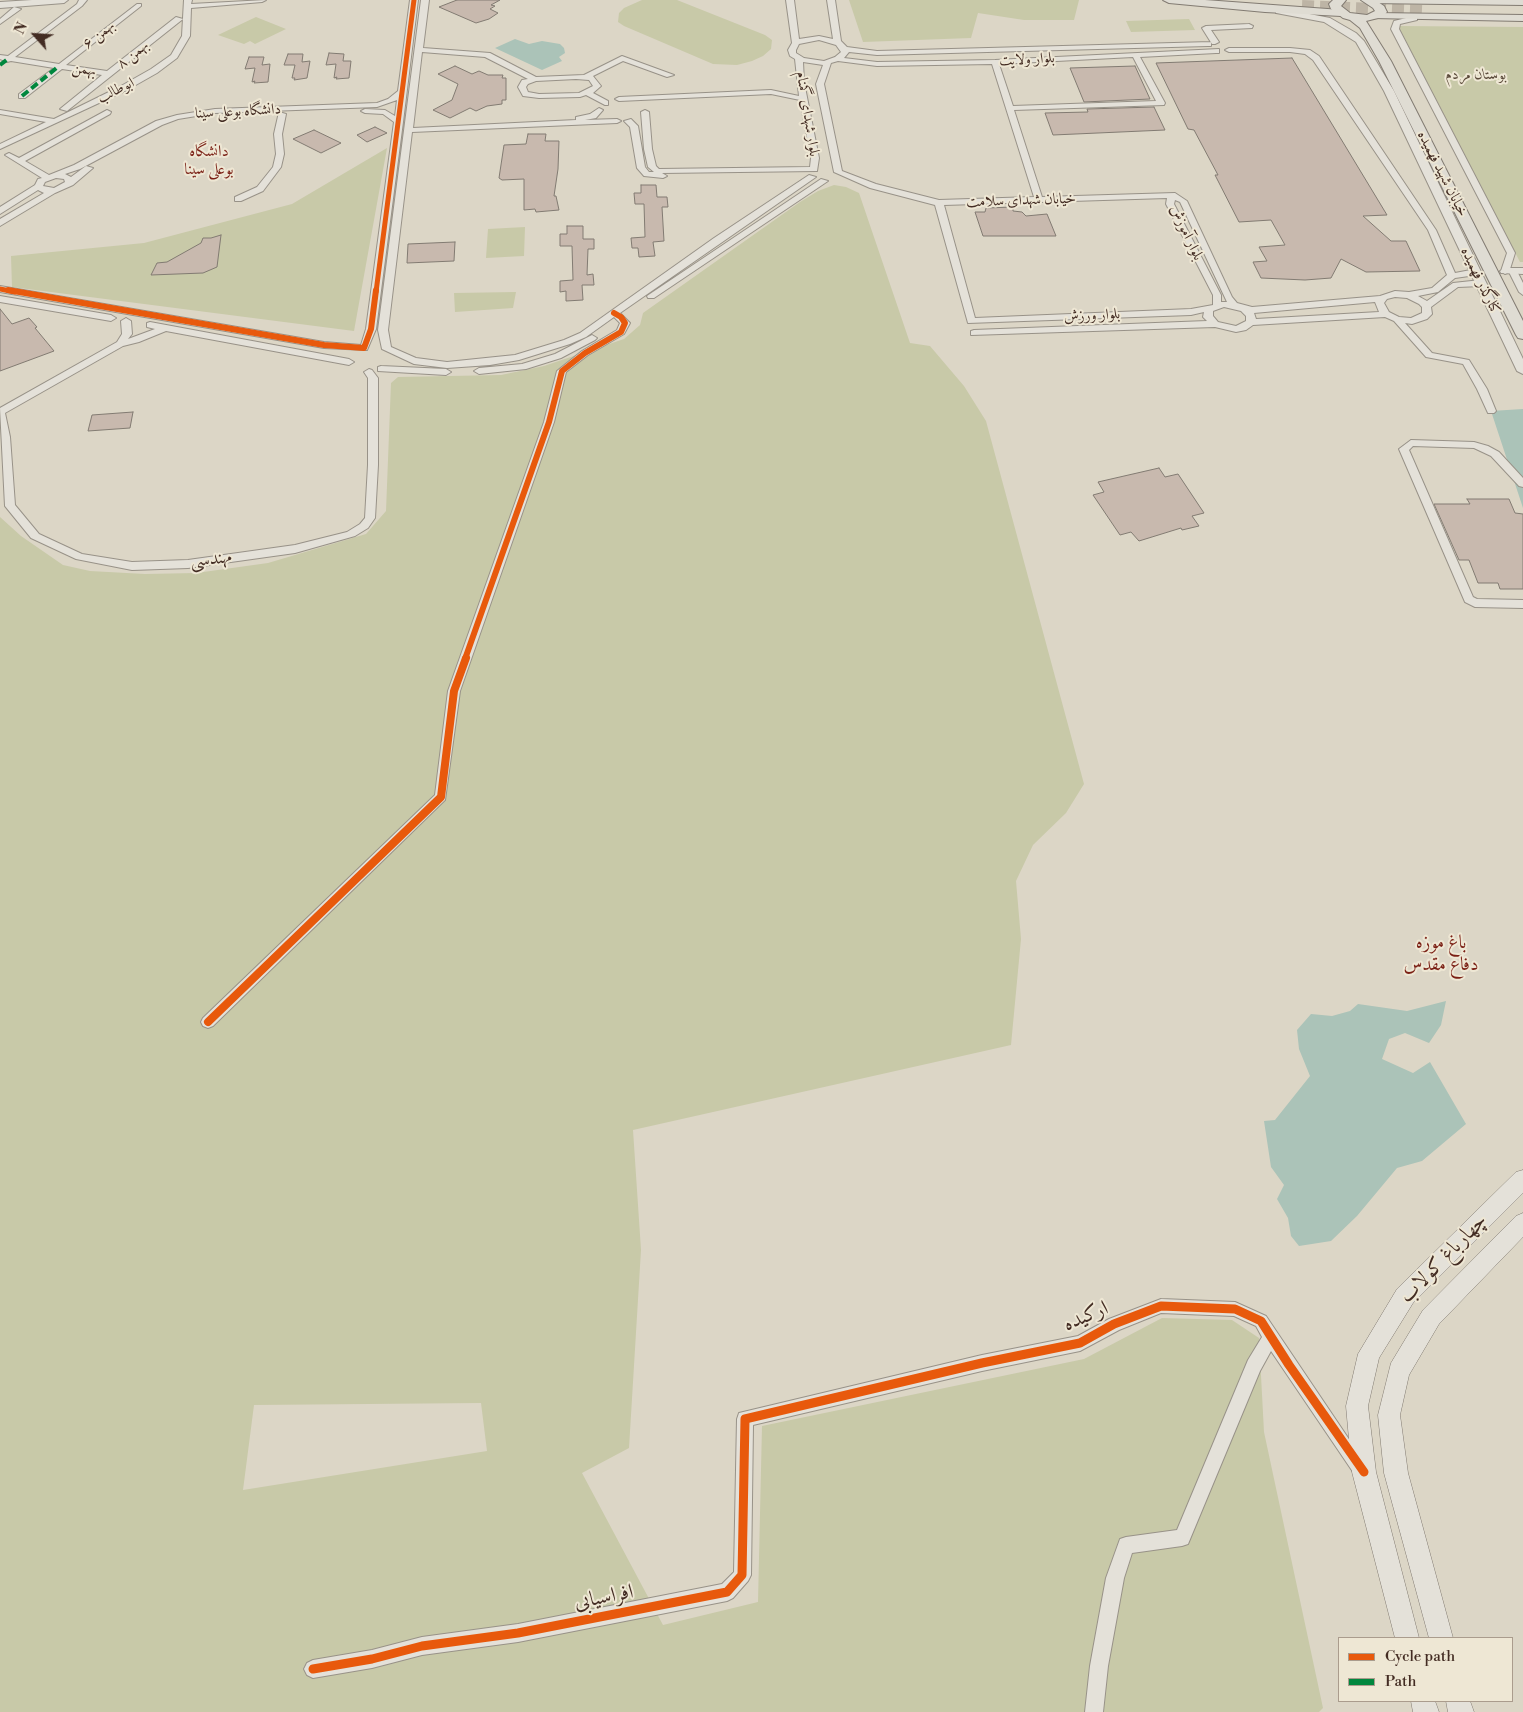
<!DOCTYPE html>
<html>
<head>
<meta charset="utf-8">
<style>
	body { margin:0 }
	#map { position:relative; width:1523px; height:1712px; overflow:hidden; background:#dcd6c6; font-family:"Libre Bodoni",serif }
	canvas { display:block }
	.legend { position:absolute; left:1338px; top:1637px; width:175px; height:65px; box-sizing:border-box; background:#eee7d4; border:1px solid #aa9c8d; margin:0; padding:6px 9px; list-style:none; font-size:15px; color:#432c23 }
	.legend li { display:flex; align-items:center; gap:10px; height:25px }
	.legend b { width:25px; border:1px solid #aa9c8d }
	.north { position:absolute; left:10px; top:10px; width:50px; height:50px; -webkit-text-stroke:4px #eee7d4; paint-order:stroke; rotate:296deg; font-size:14px; font-weight:700; line-height:20px; text-align:center; color:#432c23 }
	.north::after { content:''; display:block; margin:auto; width:18px; height:22px; background:#432c23; clip-path:polygon(50% 0,100% 100%,50% 72%,0 100%) }
</style>
</head>
<body>
<div id="map">
<canvas width="1523" height="1712"></canvas>
<ul class="legend">
<li><b style="height:6px;background:#e8590c"></b>Cycle path</li>
<li><b style="height:6px;background:#00873e"></b>Path</li>
</ul>
<div class="north">N</div>
</div>
<script>
const g = document.querySelector('canvas').getContext('2d');
g.lineJoin = 'round';
function fillPath(path, color) { g.fillStyle = color; g.fill(path, 'evenodd'); }
const toPath = rows => new Path2D(rows.map(r => 'M' + r).join(''));
function strokePath(path, color, width, dash) { g.strokeStyle = color; g.lineWidth = width; g.lineCap = dash ? 'butt' : 'round'; g.setLineDash(dash || []); g.stroke(path); }
function drawText(font, color, halo, rows, align = 'center') {
  g.font = font + ' "Libre Bodoni",Amiri,serif'; g.lineWidth = 4; g.setLineDash([]); g.textBaseline = 'middle'; g.strokeStyle = halo; g.fillStyle = color; for (const [text, x, y, turn = 0] of rows) {
    g.save(); g.translate(x, y); g.rotate((+turn || 0) * Math.PI / 180); g.textAlign = isNaN(turn) ? turn : align; if (halo) g.strokeText(text, 0, 0); g.fillText(text, 0, 0); g.restore();
  }
}
fillPath(toPath([
	[642,0,677,0,765,35,772,40,771,49,763,56,752,61,737,65,713,64,624,26,618,22,619,13,624,8],
	[849,0,1079,0,1074,20,1024,20,978,13,971,38,863,42],
	[256,17,286,29,255,44,250,41,244,44,218,35],
	[1189,19,1195,30,1131,32,1126,21],
	[1398,26,1523,27,1523,262,1520,262],
	[387,148,354,331,12,287,11,256,144,243,292,204],
	[834,185,846,187,859,193,910,343,930,346,964,386,986,421,1084,784,1066,813,1033,845,1016,881,1021,939,1011,1045,633,1130,641,1250,629,1448,582,1473,663,1625,758,1602,762,1426,1084,1359,1162,1318,1232,1320,1259,1338,1264,1432,1323,1708,1319,1712,0,1712,0,517,21,536,63,565,90,571,145,574,196,573,268,563,366,534,386,511,391,383,398,377,501,375,544,366,624,339,640,325,643,313,800,202,818,191],
	[481,1403,487,1451,243,1490,254,1405],
	[525,227,524,256,486,258,488,229],
	[516,292,513,308,455,312,454,293]
]), '#c8c9a8');
fillPath(toPath([
	[515,39,529,44,542,41,560,44,564,48,565,53,559,57,562,61,542,70,495,48],
	[1523,409,1523,508,1491,411],
	[1446,1001,1441,1025,1429,1043,1405,1033,1389,1039,1382,1059,1413,1073,1430,1062,1466,1124,1422,1161,1397,1168,1357,1216,1331,1241,1299,1246,1291,1236,1288,1218,1277,1199,1284,1185,1271,1167,1264,1121,1275,1120,1310,1076,1299,1049,1297,1030,1311,1014,1332,1016,1350,1011,1358,1004,1407,1011]
]), '#abc3b8');
const building = toPath([
	[457,0,500,0,491,5,495,6,490,9,498,13,489,19,476,23,439,7,457,0],
	[329,53,344,54,343,61,351,61,349,78,336,79,337,77,334,78,336,64,326,65,329,53],
	[288,54,303,54,302,62,310,61,307,78,294,80,295,78,292,78,295,65,284,65,288,54],
	[249,57,264,57,262,65,270,64,268,82,254,83,255,81,252,82,255,68,245,69,249,57],
	[1292,58,1387,215,1363,216,1391,241,1406,241,1420,271,1366,272,1341,259,1331,278,1305,280,1261,278,1253,262,1267,261,1259,247,1285,245,1271,220,1239,222,1215,175,1218,175,1194,130,1188,129,1156,63,1292,58],
	[455,66,472,74,479,71,488,75,503,75,502,78,506,78,506,100,502,100,502,104,487,106,476,111,470,108,450,118,433,110,452,100,458,84,438,74,455,66],
	[1135,66,1150,99,1084,102,1070,68,1135,66],
	[1154,107,1165,130,1053,135,1045,113,1088,112,1087,109,1154,107],
	[375,127,387,133,367,142,357,135,375,127],
	[314,130,341,143,321,153,293,139,314,130],
	[528,134,546,134,545,141,559,141,558,169,554,196,556,196,559,210,536,212,535,209,524,210,524,179,502,180,499,178,504,145,526,144,528,134],
	[641,185,656,185,657,197,667,197,668,207,662,207,664,241,653,242,655,256,639,257,638,248,632,248,631,238,645,237,644,204,635,204,634,193,641,193,641,185],
	[1013,207,1013,211,1022,212,1026,216,1047,214,1056,236,983,236,975,212,985,212,986,208,1013,207],
	[567,226,583,226,583,239,594,239,594,249,588,249,587,275,593,274,594,285,582,285,583,300,566,301,566,291,560,292,560,281,573,280,572,246,560,246,560,234,567,234,567,226],
	[221,235,217,267,203,273,151,275,157,263,167,262,201,243,203,238,211,238,221,235],
	[455,242,454,261,407,263,408,244,455,242],
	[0,309,12,324,29,318,37,327,35,328,54,351,0,371,0,309],
	[133,412,130,428,88,431,92,415,133,412],
	[1159,468,1165,477,1178,474,1204,513,1192,516,1199,526,1182,530,1181,528,1139,541,1131,532,1120,535,1093,495,1104,492,1098,482,1159,468],
	[1467,499,1509,499,1515,513,1523,514,1523,589,1500,589,1498,583,1478,583,1469,560,1459,560,1434,504,1470,504,1467,499]
]);
fillPath(building, '#c8b9ae');
strokePath(building, '#827b72', 1);
strokePath(toPath([
	[1302,6,1425,11]
]), '#bdb4a5', 12, [12, 6]);
const minor = toPath([
	[79,0,87,0,82,6,15,57,59,64,137,4,141,4,141,6,66,65,107,71,176,17,183,19,67,111,60,109,102,75,62,69,25,98,19,98,19,94,54,68,11,61,7,62,0,59,0,55,8,56,77,4,79,0],
	[184,0,192,0,191,4,266,0,262,2,191,8,190,36,177,58,157,73,127,90,0,149,0,144,46,122,0,114,0,110,54,119,121,86,151,69,171,55,182,36,184,0],
	[410,0,418,0,403,122,376,329,367,350,324,348,0,292,0,286,324,342,361,345,366,329,394,122,383,114,365,113,361,111,365,109,385,110,395,116,397,100,377,107,215,113,178,119,162,125,80,169,65,174,71,177,86,166,93,168,73,185,55,193,0,226,0,219,44,193,38,190,0,214,0,207,35,185,38,179,42,178,5,155,9,153,19,158,107,110,111,112,110,114,25,161,49,175,74,165,156,121,177,115,215,109,377,103,388,99,398,91,410,0],
	[56,178,64,179,65,182,54,188,43,186,45,182,56,178],
	[421,0,429,0,423,48,490,53,536,77,584,75,622,56,674,75,667,77,623,61,593,76,601,86,593,93,608,101,608,105,605,105,586,95,580,97,539,98,523,96,518,87,522,80,528,79,485,57,422,52,413,128,576,120,576,117,590,114,599,108,603,110,596,118,585,120,617,119,621,121,617,123,412,132,388,330,391,347,416,358,447,362,515,355,564,340,580,333,714,238,809,175,816,177,620,313,630,323,624,334,588,355,566,372,554,422,460,691,445,800,213,1026,208,1028,203,1026,201,1022,203,1018,435,795,448,691,544,422,557,371,582,351,617,330,620,323,614,317,586,337,570,344,519,360,490,365,447,368,414,364,382,349,378,330,421,0],
	[576,79,589,80,593,86,579,93,539,94,528,92,526,87,528,84,536,81,576,79],
	[786,0,794,0,799,39,819,36,833,39,827,0,835,0,841,41,847,47,877,51,1211,42,1211,46,1208,46,877,55,849,52,844,58,877,62,995,60,1219,49,1219,53,1216,53,1140,57,1165,103,1164,105,1014,110,1042,197,1175,193,1187,201,1232,297,1237,303,1252,307,1380,296,1395,291,1409,292,1432,288,1447,275,1428,230,1313,60,1305,54,1290,52,1229,52,1225,50,1229,48,1290,48,1310,50,1319,56,1436,230,1455,273,1476,269,1480,272,1476,275,1455,278,1438,292,1418,296,1427,301,1453,283,1481,280,1485,283,1481,286,1458,287,1431,307,1432,314,1427,319,1412,324,1405,323,1432,353,1469,360,1487,389,1496,411,1494,413,1488,413,1477,389,1463,364,1426,357,1394,321,1385,317,1253,325,1246,330,1236,332,1215,327,971,335,971,331,974,330,1207,321,1203,317,1204,312,1191,315,968,323,935,205,870,188,834,172,816,84,823,65,803,62,804,82,819,158,817,171,662,173,667,176,663,178,644,176,637,168,630,127,624,121,631,119,638,126,645,167,649,172,654,172,648,167,644,149,641,112,645,110,649,112,652,149,656,166,659,169,810,167,811,158,800,100,771,94,619,101,615,99,619,97,771,90,799,96,795,59,790,56,788,50,792,43,786,0],
	[819,40,836,45,841,52,835,57,824,61,804,58,796,53,796,50,799,44,819,40],
	[1133,57,1156,101,1013,106,999,64,1133,57],
	[838,61,877,66,992,64,1034,197,939,200,876,184,842,171,824,84,831,63,838,61],
	[1167,198,1166,204,1213,295,1213,305,1191,309,975,318,944,205,1167,198],
	[1175,200,1180,202,1227,302,1221,302,1221,295,1174,204,1175,200],
	[1395,297,1407,298,1419,304,1422,307,1422,313,1411,318,1399,317,1389,312,1384,303,1387,299,1395,297],
	[1375,302,1379,312,1256,319,1254,313,1375,302],
	[1224,307,1241,311,1246,316,1246,321,1236,326,1218,322,1213,316,1213,311,1224,307],
	[14,7,21,9,0,24,0,19,14,7],
	[1414,16,1417,16,1417,20,1400,24,1399,29,1515,253,1510,269,1517,271,1523,283,1523,295,1519,292,1509,272,1505,274,1501,271,1507,253,1391,29,1394,21,1414,16],
	[1249,24,1253,26,1252,28,1211,30,1219,42,1215,44,1212,44,1202,28,1206,26,1249,24],
	[279,112,286,114,282,134,284,154,281,167,263,191,241,201,235,201,235,197,257,187,273,167,276,154,274,134,279,112],
	[821,179,828,181,654,298,648,298,647,296,821,179],
	[0,296,111,315,116,318,111,321,0,302,0,296],
	[126,318,131,321,132,334,128,339,155,329,147,327,147,323,150,322,349,359,354,362,349,365,166,331,139,342,123,346,5,413,10,437,15,505,39,534,82,554,132,562,188,560,295,545,347,532,360,524,365,518,368,465,368,378,364,372,369,369,372,370,378,378,378,465,375,518,368,528,355,536,295,553,188,568,132,570,76,559,31,538,5,506,0,408,117,342,122,334,121,321,126,318],
	[592,335,597,338,595,340,561,358,526,369,479,374,474,371,479,368,522,364,555,354,592,335],
	[381,366,446,369,451,372,446,375,378,371,378,367,381,366],
	[1411,440,1474,442,1488,446,1499,452,1523,478,1523,487,1519,486,1491,456,1474,448,1413,446,1409,450,1473,597,1477,599,1523,600,1523,608,1475,607,1465,602,1399,449,1411,440],
	[1161,1299,1235,1302,1266,1316,1367,1466,1365,1472,1359,1474,1353,1472,1271,1351,1260,1371,1188,1544,1182,1546,1132,1553,1124,1578,1108,1666,1103,1712,1085,1712,1090,1666,1106,1578,1120,1539,1126,1537,1177,1530,1248,1360,1262,1337,1256,1326,1234,1316,1161,1313,1119,1330,1080,1351,982,1371,753,1425,751,1575,748,1581,733,1598,727,1601,518,1642,422,1655,372,1668,313,1678,307,1675,304,1669,307,1663,313,1660,372,1650,422,1637,518,1624,722,1584,734,1572,737,1419,739,1413,982,1355,1078,1336,1109,1319,1161,1299]
]);
const tertiary = toPath([
	[32,0,68,0,64,3,0,8,0,2,32,0],
	[1279,8,1330,18,1356,33,1364,41,1394,91,1523,359,1523,374,1517,371,1384,91,1356,42,1324,22,1276,13,1276,9,1279,8],
	[1505,268,1523,268,1523,274,1501,273,1500,271,1505,268]
]);
const secondary = toPath([
	[1523,1170,1523,1193,1413,1303,1379,1358,1368,1406,1376,1472,1419,1638,1395,1638,1352,1472,1346,1406,1358,1354,1397,1289,1516,1172,1523,1170],
	[1523,1213,1523,1237,1439,1324,1409,1375,1400,1415,1408,1473,1453,1638,1429,1638,1384,1473,1378,1415,1391,1363,1423,1310,1516,1216,1523,1213],
	[1411,1701,1435,1701,1439,1712,1413,1712,1411,1701],
	[1446,1701,1470,1701,1474,1712,1448,1712,1446,1701]
]);
const primary = toPath([
	[1333,0,1346,0,1341,6,1350,13,1367,15,1375,11,1373,8,1361,0,1375,0,1384,6,1387,12,1382,17,1366,21,1391,61,1523,321,1523,339,1518,338,1516,335,1379,61,1360,28,1350,20,1343,18,1331,9,1329,4,1333,0]
]);
const trunk = toPath([
	[1163,0,1205,0,1341,10,1347,13,1341,16,1265,12,1169,3,1163,0],
	[1362,0,1523,0,1523,5,1368,3,1362,0],
	[1376,13,1523,15,1523,21,1372,18,1370,16,1376,13]
]);
strokePath(minor, '#989288', 2);
strokePath(tertiary, '#989288', 2);
strokePath(secondary, '#827b72', 1);
strokePath(primary, '#827b72', 2);
strokePath(trunk, '#827b72', 2);
fillPath(minor, '#e4e1d9');
fillPath(tertiary, '#e4e1d9');
fillPath(secondary, '#e4e1d9');
fillPath(primary, '#dfdcd3');
fillPath(trunk, '#dfdcd3');
strokePath(toPath([
	[0,65,9,58],
	[22,96,59,66]
]), '#00873e', 4, [8, 4]);
strokePath(toPath([
	[0,289,15,292],
	[376,292,414,0]
]), '#e8590c', 5);
strokePath(toPath([
	[8,290,324,345,364,348,371,329,376,290],
	[465,659,549,422,562,371,585,353,621,332,625,323,621,317,614,313]
]), '#e8590c', 6);
strokePath(toPath([
	[208,1022,441,797,454,691,466,658]
]), '#e8590c', 8);
strokePath(toPath([
	[313,1669,372,1659,422,1646,518,1633,727,1592,742,1575,745,1419,982,1363,1080,1343,1114,1324,1161,1306,1235,1309,1261,1321,1289,1365,1364,1472]
]), '#e8590c', 9);
drawText('15px', '#432c23', '#eee7d4', [
	["بهمن ۶",99,35,-38],
	["بهمن ۸",133,55,-39],
	["بلوار ولایت",1027,60,-3],
	["بهمن",84,70,9],
	["ابوطالب",116,91,-26],
	["دانشگاه بوعلی سینا",238,112,-3],
	["بلوار شهدای گمنام",807,114,81],
	["خیابان شهید فهمیده",1442,174,63],
	["خیابان شهدای سلامت",1021,201,-2],
	["بلوار آموزش",1186,233,65],
	["کنارگذر فهمیده",1480,281,64],
	["بلوار ورزش",1092,316,-3]
]);
drawText('italic 15px', '#5a4939', '#eee7d4', [
	["بوستان مردم",1476,75]
]);
drawText('16px', '#7a1f14', '#eee7d4', [
	["دانشگاه",209,152],
	["بوعلی سینا",209,170]
]);
drawText('18px', '#432c23', '#eee7d4', [
	["مهندسی",211,560,-7]
]);
drawText('19px', '#7a1f14', '#eee7d4', [
	["باغ موزه",1441,943],
	["دفاع مقدس",1441,965]
]);
drawText('21px', '#432c23', '#eee7d4', [
	["چهارباغ کولاب",1444,1259,-46],
	["ارکیده",1086,1317,-23],
	["افراسیابی",604,1598,-11]
]);
</script>
</body>
</html>
